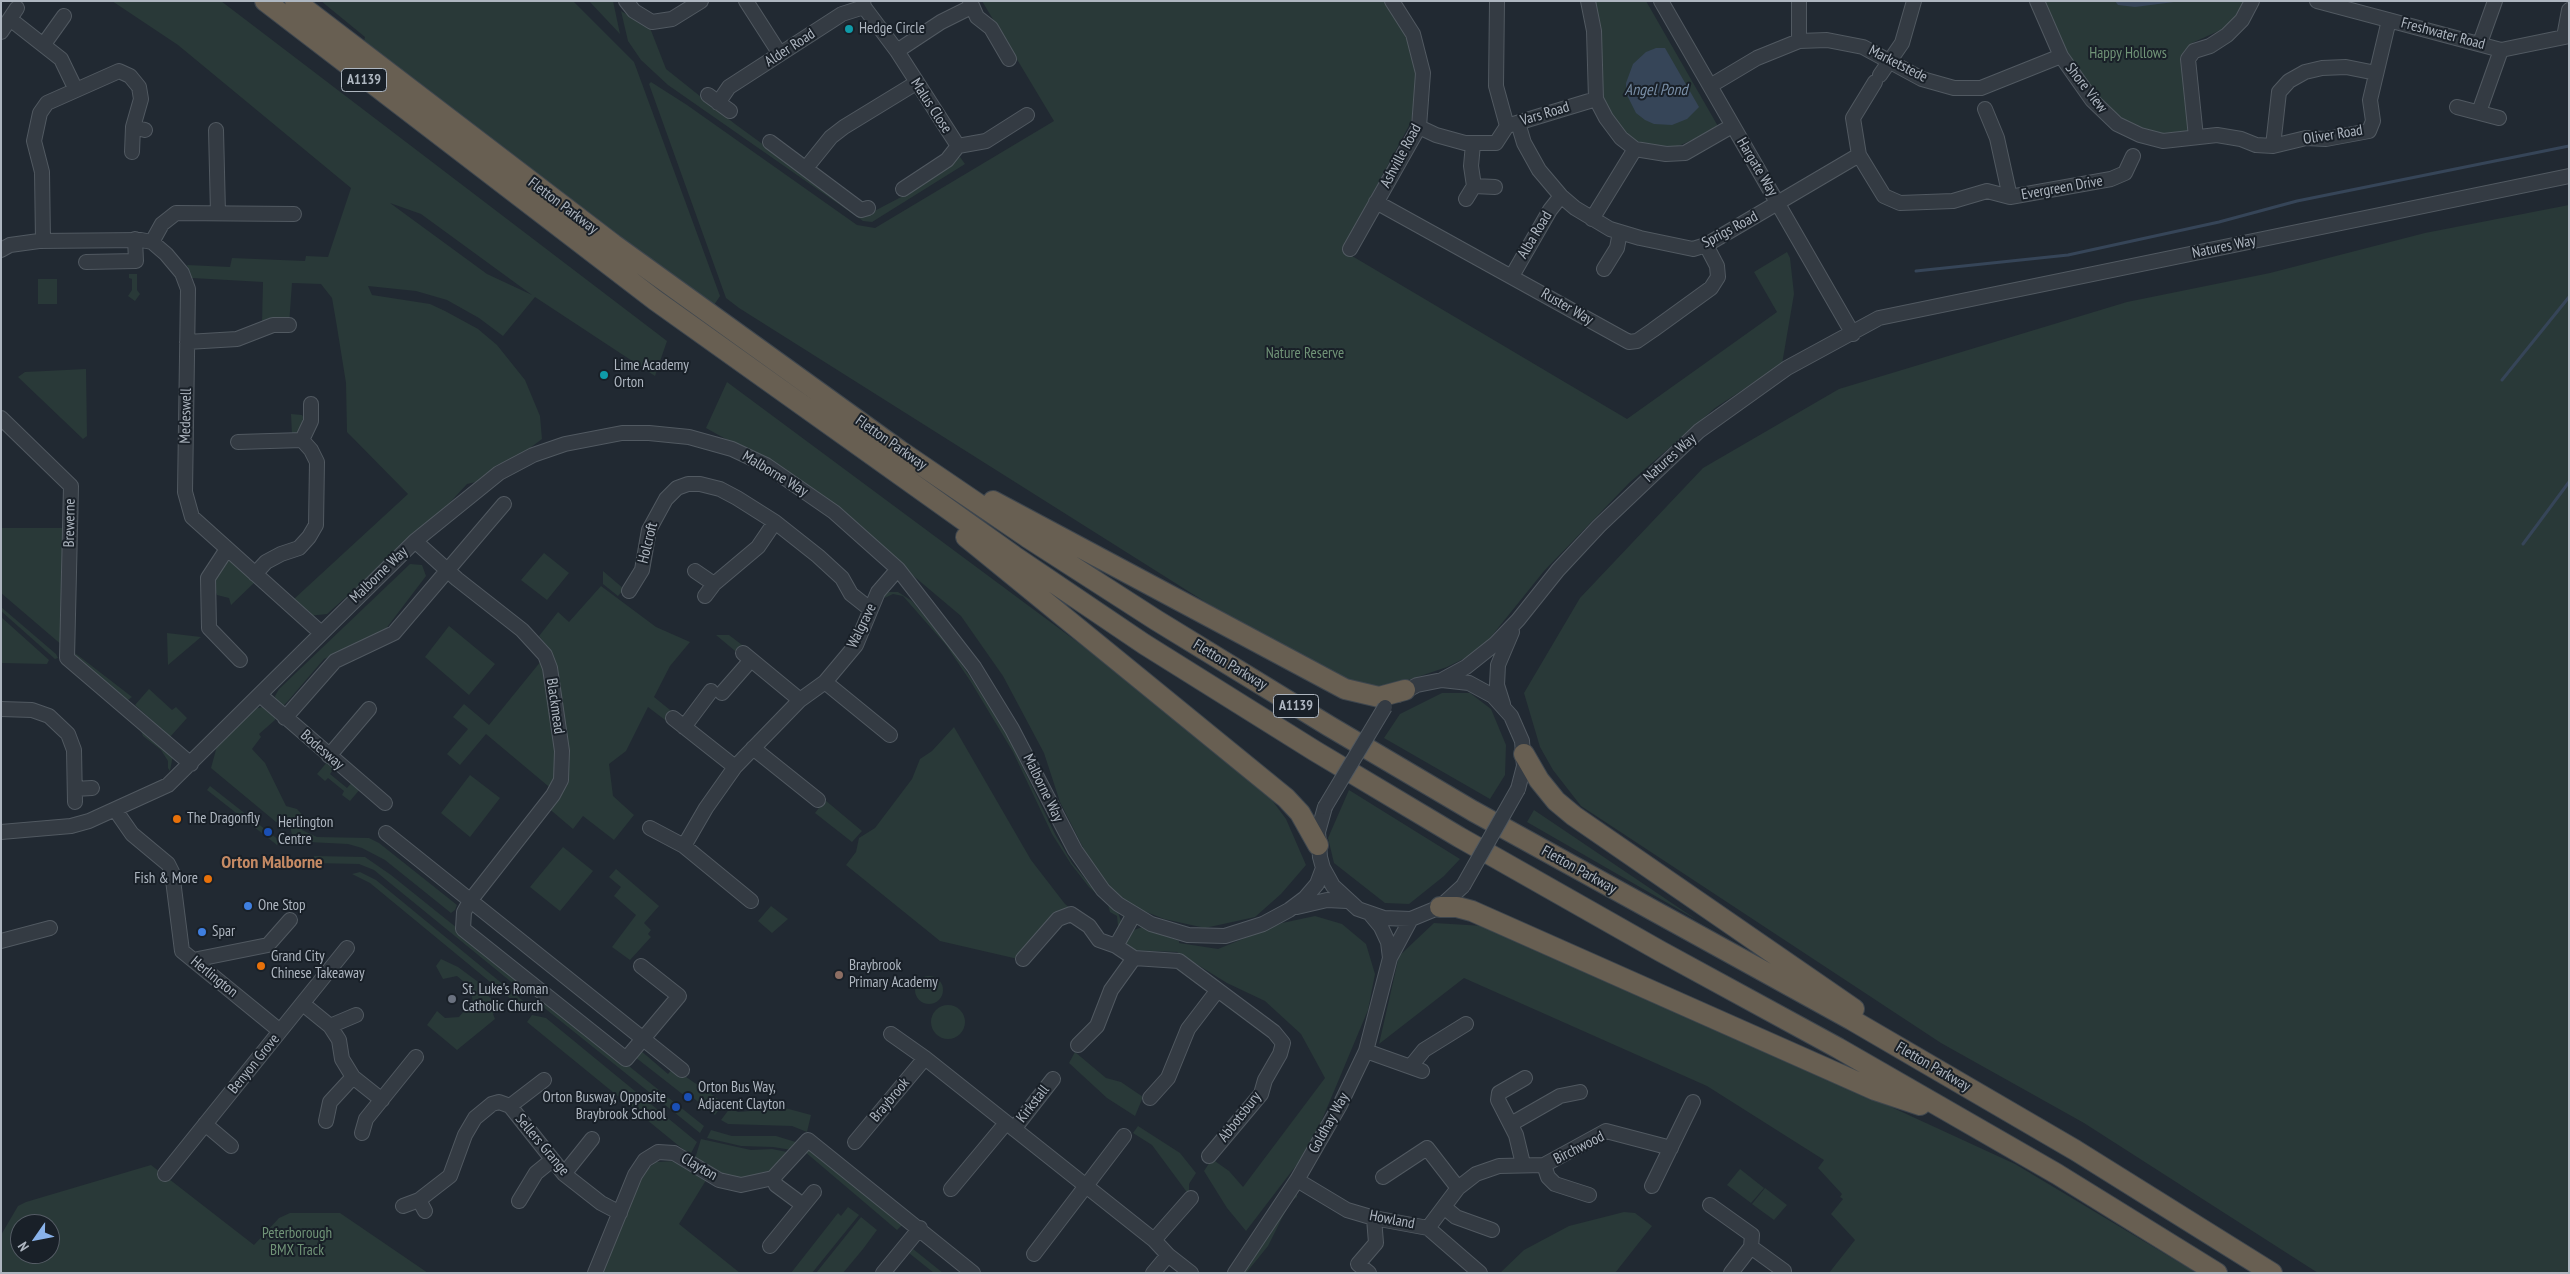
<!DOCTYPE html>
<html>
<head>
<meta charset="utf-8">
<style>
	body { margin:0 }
	#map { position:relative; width:2570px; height:1274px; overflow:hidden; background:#212932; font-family:"PT Sans Narrow",sans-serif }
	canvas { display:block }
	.frame { position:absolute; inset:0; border:2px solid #aeb6c0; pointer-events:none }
	.north { position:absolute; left:10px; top:1214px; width:50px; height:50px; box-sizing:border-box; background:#192028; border:1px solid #555c65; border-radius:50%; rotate:237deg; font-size:14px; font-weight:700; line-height:20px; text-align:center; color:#aeb6c0 }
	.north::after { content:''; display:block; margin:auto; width:18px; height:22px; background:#89b2ea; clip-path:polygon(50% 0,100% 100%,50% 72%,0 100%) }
</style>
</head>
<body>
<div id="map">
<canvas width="2570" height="1274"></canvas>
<div class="frame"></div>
<div class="north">N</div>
</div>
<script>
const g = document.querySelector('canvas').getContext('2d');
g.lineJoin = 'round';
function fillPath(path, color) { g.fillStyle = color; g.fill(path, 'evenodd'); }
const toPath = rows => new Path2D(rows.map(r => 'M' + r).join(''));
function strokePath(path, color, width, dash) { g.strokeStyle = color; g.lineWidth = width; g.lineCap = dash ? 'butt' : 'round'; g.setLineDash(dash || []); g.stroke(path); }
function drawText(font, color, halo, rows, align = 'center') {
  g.font = font + ' "PT Sans Narrow",sans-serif'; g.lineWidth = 4; g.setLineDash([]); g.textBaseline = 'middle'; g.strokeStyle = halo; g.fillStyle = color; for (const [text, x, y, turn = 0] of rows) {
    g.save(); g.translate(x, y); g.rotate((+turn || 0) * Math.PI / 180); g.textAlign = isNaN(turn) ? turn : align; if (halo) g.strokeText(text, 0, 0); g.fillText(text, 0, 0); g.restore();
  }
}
fillPath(toPath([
	[112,1,221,1,667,341,655,376,535,297,503,336,479,318,447,300,416,291,368,286,372,295,430,304,445,311,478,329,497,345,525,380,540,416,542,439,514,460,497,465,476,482,467,484,442,511,327,614,308,616,294,599,408,494,347,432,346,383,337,327,332,298,321,284,292,283,289,325,262,324,263,282,192,278,187,265,230,267,232,258,305,261,306,256,328,257,351,188,178,45],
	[390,203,421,214,532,295,487,274],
	[321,1,573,1,634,62,720,296,714,305,604,225,364,41,365,37],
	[589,1,613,1,620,34],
	[982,1,1386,1,1406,36,1415,70,1415,99,1411,122,1342,250,1627,419,1777,312,1754,272,1787,252,1790,258,1794,294,1782,364,1715,408,1629,483,1544,571,1486,643,1469,656,1447,667,1382,689,1318,673,739,308,726,298,649,84,651,82,687,105,857,225,875,228,1054,121],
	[1593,1,1646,1,1719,128,1674,148,1640,144,1619,128,1603,106],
	[2041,1,2245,1,2240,12,2223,29,2192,43,2184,51,2182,72,2189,131,2165,134,2130,126,2107,109,2075,69],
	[621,11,650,28,666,69,735,124,863,217,903,196,960,157,965,164,872,222,863,221,668,85,641,60,628,41],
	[2569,205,2569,1273,2318,1273,2084,1123,1941,1043,1581,806,1553,770,1540,747,1524,693,1580,598,1703,468,1839,389,2127,302,2270,273,2425,233],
	[129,274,137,274,137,290,140,294,135,301,128,296,132,290,132,279,129,278],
	[38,279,57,279,57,304,38,304],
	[86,369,87,436,83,439,18,377,25,372],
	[727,382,1231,756,1263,788,1286,819,1306,865,1281,894,1255,917,1205,928,1164,919,1129,905,1100,881,1060,802,1044,753,1003,676,961,616,801,481,706,428],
	[291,414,302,415,305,420,299,436,292,435],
	[1,528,64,528,63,646,1,593],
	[544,553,569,573,547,600,521,580],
	[229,561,237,565,255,582,231,605,229,598,217,595,214,588,214,580,223,565],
	[410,564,422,565,426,576,385,630,324,659,288,701,283,706,277,705,275,696,279,689],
	[603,571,624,589,618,596,603,584],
	[601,586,656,627,690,642,670,666,654,697,675,714,669,723,648,707,626,751,609,764,613,796,634,815,614,840,583,816,573,829,546,806,554,791,486,734,460,765,447,754,468,729,453,717,464,704,489,725,550,650,539,636,558,612,569,622],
	[889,592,898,592,912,601,947,643,975,684,1008,737,1055,834,1072,863,1091,886,1118,912,1123,927,1115,939,1106,938,1070,911,1018,959,940,941,846,865,856,852,859,838,875,828,912,779,920,759,932,751,954,727,1031,860,1065,904,1108,937,1113,936,1118,926,1117,916,1110,912,1108,905,1089,887,1071,864,1052,834,1013,752,971,682,946,645,903,596,893,594,880,600,881,596],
	[1,607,56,654,58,658,55,659,1,611],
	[1,617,49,660,47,664,1,663],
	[449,626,495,664,469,695,425,657],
	[167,633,201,637,168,665],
	[716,635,729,635,746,648,740,655],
	[75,653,132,697,128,700,117,694,76,659],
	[149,689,172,710,176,707,187,718,170,737,135,705],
	[1442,693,1470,693,1491,709,1506,745,1505,775,1490,799,1384,738,1400,714],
	[265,706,276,714,275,720,259,734,261,737,252,749,265,763,286,806,297,809,306,819,302,830,317,837,369,838,379,843,457,905,455,910,451,913,385,860,362,848,348,844,308,842,292,835,290,826,288,828,280,821,276,822,211,768,217,746,251,710],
	[140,728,173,755,170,771,168,768,168,761,161,750,143,736],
	[328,761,335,767,330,774,347,788,353,781,361,788,350,801,342,795,344,791,328,778,325,781,317,774],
	[470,775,500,798,470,837,441,813],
	[210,786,280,841,277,845,207,790],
	[1349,790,1460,859,1444,876,1409,904,1385,903,1334,863,1328,838],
	[825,800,862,831,852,842,815,813],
	[1534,810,1697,920,1527,822],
	[563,847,593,871,560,911,530,887],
	[314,856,365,857,391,875,533,989,533,996,526,994,374,870,359,864,313,863],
	[616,869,659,906,644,923,651,930,648,934,651,937,630,960,612,947,636,915,614,896,621,887,609,877],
	[360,872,376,880,527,1004,523,1009,370,883,352,874],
	[771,906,788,919,772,933,758,921],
	[1315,916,1342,924,1366,944,1375,974,1368,1010,1311,1146,1246,1231,1227,1208,1204,1171,1212,1159,1229,1171,1243,1187,1325,1078,1301,1034,1265,1001,1227,983,1177,952,1127,950,1123,945,1129,932,1142,927,1179,941,1179,943,1218,949,1282,923],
	[1434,923,1500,927,2015,1164,2197,1273,1829,1273,1855,1240,1831,1214,1843,1199,1840,1197,1842,1194,1818,1168,1824,1160,1707,1086,1464,978,1379,1044,1399,956],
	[441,959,458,967,481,984,480,988,499,1006,493,1014,495,1019,457,1050,427,1025,437,1011,445,1018,459,1017,469,1005,473,1005,471,988,457,976,443,979,436,966],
	'915 990a14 14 0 1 1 28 0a14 14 0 1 1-28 0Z',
	[541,996,704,1126,700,1133,537,1002],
	'931 1022a17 17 0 1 1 34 0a17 17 0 1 1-34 0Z',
	[532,1015,546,1018,697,1142,690,1155,527,1022],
	[640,1050,668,1074,673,1068,724,1103,715,1115,692,1097,690,1100,635,1057],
	[1075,1052,1106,1078,1121,1082,1143,1097,1135,1116,1107,1098,1069,1063],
	[730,1108,738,1112,785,1108,811,1115,807,1132,792,1126,728,1124,721,1120],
	[1138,1126,1180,1153,1196,1173,1189,1184,1189,1195,1152,1145,1133,1133],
	[711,1130,732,1136,776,1136,799,1143,792,1150,773,1147,741,1146,707,1138],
	[701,1139,751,1150,772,1149,792,1153,769,1175,740,1182,694,1162],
	[812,1149,903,1224,897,1230,804,1151],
	[674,1161,687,1165,708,1177,679,1224,740,1273,597,1273,641,1174,656,1162],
	[151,1165,254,1245,279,1218,290,1213,340,1213,428,1273,1,1273,1,1235,18,1206,26,1202],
	[20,1224,50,1224,50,1254,20,1254],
	[1740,1169,1764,1188,1751,1203,1727,1185],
	[1765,1188,1787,1205,1774,1220,1752,1204],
	[1297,1194,1297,1197,1290,1202,1268,1246,1246,1273,1241,1273,1291,1196],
	[848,1207,859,1215,812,1273,791,1273,838,1213,841,1216],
	[1624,1212,1635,1213,1652,1226,1615,1273,1500,1273,1524,1250,1569,1226],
	[861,1217,877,1230,863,1249,843,1273,816,1273],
	[913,1249,943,1273,934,1273,909,1253]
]), '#293938');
fillPath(toPath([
	[2115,1,2182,1,2135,7,2118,5],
	[1656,48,1665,48,1699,107,1687,119,1672,125,1654,124,1645,120,1636,113,1626,93,1626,83,1633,64,1646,52]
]), '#364558');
strokePath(toPath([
	[1916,271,2068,255,2219,222,2297,201,2569,146],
	[2502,380,2569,297],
	[2523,544,2569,482]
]), '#364558', 3);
const minor = toPath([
	[626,1,634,11,652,22,672,19,701,1],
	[746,1,780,54],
	[863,1,864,7,897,51,958,146,986,141,1027,115],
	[970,1,977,17,991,28,1009,59],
	[1497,1,1496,86,1507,126],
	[1588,1,1594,31,1596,99,1606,118,1621,138,1635,149,1666,154,1685,153,1732,126],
	[1661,1,1853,334],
	[1799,1,1799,41],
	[2037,1,2061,56,2092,100,2117,124,2140,135,2163,141,2217,135,2241,139,2256,145,2273,146,2306,138,2326,139,2369,131,2373,121,2370,100,2389,20],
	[2317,1,2501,50,2569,36],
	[10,19,61,59,76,90],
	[1,32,17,8],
	[2564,37,2569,10],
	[2480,43,2495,1],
	[44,44,64,16],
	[897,51,941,22,971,7],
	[1880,75,1902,43,1914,1],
	[1710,86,1757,58,1799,41,1827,40,1863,47,1922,79,1954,88,1981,88,2061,56],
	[708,95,730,111],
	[718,103,729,87,842,14,864,7],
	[2457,107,2499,118],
	[1985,109,1997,138,2010,197],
	[2479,112,2501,50],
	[1518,123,1524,143,1539,170,1561,196,1575,208,1610,229,1640,238,1693,249,1706,245,1859,155,1853,118,1875,82],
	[133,127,145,130],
	[1419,127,1436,135,1465,143,1496,143,1507,126,1596,99],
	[216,130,218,213],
	[2196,137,2188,59,2194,51,2210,46,2227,35,2242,20,2252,1],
	[770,142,861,210,868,208],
	[1473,144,1471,166,1474,186],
	[2273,146,2279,92,2289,81,2305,72,2322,68,2346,67,2376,73],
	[1859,155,1884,196,1900,203,1953,201,1987,191,2010,197,2111,179,2125,173,2133,156],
	[806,168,831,137,844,127,916,83],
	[903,189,947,160,958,146],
	[1466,199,1474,186,1495,187],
	[1376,202,1629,342,1637,341,1653,330,1711,288,1718,277,1717,266,1706,245],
	[1592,219,1635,149],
	[43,241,42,172,34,141,40,113,47,103,119,71,130,76,139,87,141,99,133,127,132,152],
	[152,242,162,224,176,213,294,214],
	[1350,249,1419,127,1423,73,1413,34,1392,1],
	[1,250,10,245,39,241,141,240,152,242,166,254,182,273,188,289,185,492,192,517,320,632],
	[86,262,136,261,135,239],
	[1604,269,1617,248,1620,232],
	[1512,276,1550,210,1561,196],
	[187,342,237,339,273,325,289,325],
	[1,418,71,486,67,658,191,764],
	[302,440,311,421,311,404],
	[238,442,302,440,311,450,317,462,316,525,309,537,299,548,281,554,266,562,255,574],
	[415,541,457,579,522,630,545,655,550,668,562,751,561,780,553,795,470,901,464,912,463,929,626,1059,679,996,641,966],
	[227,549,208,578,209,628,240,660],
	[695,571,714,584],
	[629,591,642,570,649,530,666,499,677,488,688,484,700,484,720,489,737,498,775,522,818,556,842,578,851,594,870,609],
	[705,596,714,584,758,547,775,522],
	[743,653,800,700],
	[1442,680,1466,667,1495,644,1518,620,1558,570,1599,526,1699,431,1787,368,1879,318,2569,176],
	[825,682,890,735],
	[722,693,751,660],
	[260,695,385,803],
	[1398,695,1417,685,1442,680,1469,683,1493,696,1511,716,1522,741,1524,766,1518,789],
	[1503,704,1497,685,1498,665,1512,632],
	[1,709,32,710,49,716,68,734,74,750,75,802],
	[285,718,335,661,394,633,504,504],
	[673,718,735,767],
	[684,727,711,691],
	[753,748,818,800],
	[329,756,369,709],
	[75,789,92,788],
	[1325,807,1318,832,1320,857,1323,868,1333,886,1358,909,1384,918,1411,919,1440,907,1463,886],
	[116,811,132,834,168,864,172,872,182,951,280,1031],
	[650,828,684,846,751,901],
	[1,832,71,826,89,821,168,785,415,541,499,473,533,455,565,444,622,433,649,433,689,437,732,449,766,465,834,512,898,569,974,667,1012,729,1075,850,1103,890,1118,904,1151,924,1168,929,1188,935,1225,936,1263,924,1289,910,1305,898,1317,884,1323,868],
	[386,833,682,1070],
	[684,846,706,808,735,767,800,700,825,682,856,645,878,592,898,569],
	[1297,907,1327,900,1347,901],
	[1371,915,1381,927,1388,942,1390,958],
	[1,941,50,928],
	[1116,946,1134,914],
	[1023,959,1058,919,1071,914,1089,926,1099,940,1116,946,1134,958,1179,961,1274,1032,1283,1043,1280,1054,1265,1080,1261,1094,1209,1156],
	[193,960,268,945,290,920],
	[303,1004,330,1026,339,1040,342,1059,353,1077,382,1100],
	[330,1026,356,1015],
	[891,1034,925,1058,1154,1240,1168,1255,1191,1273],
	[1078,1045,1097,1026,1111,990,1134,958],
	[1366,1051,1422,1071],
	[1411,1066,1424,1050,1466,1024],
	[1150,1098,1168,1078,1188,1029,1217,991],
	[510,1106,544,1080],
	[326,1121,330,1102,353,1077],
	[205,1124,231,1146],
	[1511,1124,1560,1096,1580,1092],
	[1014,1129,1053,1079],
	[362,1133,366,1119,416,1057],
	[855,1142,925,1058],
	[1523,1164,1516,1135,1498,1100,1499,1093,1525,1078],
	[1544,1165,1548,1177,1555,1184,1589,1195],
	[165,1174,347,948],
	[564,1174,592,1139],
	[1383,1177,1427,1148,1458,1188],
	[773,1178,776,1185,803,1205],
	[1297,1180,1347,1210,1374,1218,1428,1228,1480,1273],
	[1652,1186,1693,1102],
	[951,1189,1006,1123],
	[419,1200,425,1211],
	[519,1201,536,1173,552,1160],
	[1710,1205,1752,1235,1751,1247,1784,1271],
	[403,1206,419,1200,450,1176,465,1135,475,1118,492,1104,499,1102,510,1106,564,1174,601,1203,620,1213],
	[1444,1207,1456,1217,1492,1230],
	[1428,1228,1458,1188,1476,1174,1499,1166,1544,1165,1606,1131,1671,1148],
	[1154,1240,1191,1198],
	[770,1246,814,1192],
	[1034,1254,1124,1136],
	[595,1273,635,1175,645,1160,658,1152,674,1153,719,1180,741,1185,773,1178,808,1140,973,1273],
	[883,1273,920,1228],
	[1153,1273,1168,1255],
	[1235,1273,1297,1180,1340,1105,1366,1051,1390,958,1411,919],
	[1369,1273,1358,1264,1376,1243,1374,1218],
	[1731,1273,1751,1247]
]);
const highway = toPath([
	[265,1,655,300,1014,556,1144,644,1315,751,1459,837,1660,951,1838,1048,2057,1174,2217,1273],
	[295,1,613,244,899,450,1027,537,1156,620,1329,726,1473,811,1852,1020,1972,1090,2075,1150,2272,1273],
	[993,501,1345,689,1379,697,1405,690],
	[966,537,1286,798,1300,813,1318,845],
	[1524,754,1539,780,1556,801,1574,816,1854,1009],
	[1440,907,1457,907,1472,911,1875,1090,1920,1105]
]);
strokePath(minor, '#515961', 16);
strokePath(highway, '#3e464e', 22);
strokePath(minor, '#343b43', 14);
strokePath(highway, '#685f52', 20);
const minorBridge = toPath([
	[1325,807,1385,707],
	[1463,886,1518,789]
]);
strokePath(minorBridge, '#515961', 16, []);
strokePath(minorBridge, '#343b43', 14);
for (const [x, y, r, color] of [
	[849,29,5,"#0f9aa8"],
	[604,375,5,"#0f9aa8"],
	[177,819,5,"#e8710a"],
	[268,832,5,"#1a4fb4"],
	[208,879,5,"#e8710a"],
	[248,906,5,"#3f7fe0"],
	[202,932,5,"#3f7fe0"],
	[261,966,5,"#e8710a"],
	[839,975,5,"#8d6e63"],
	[452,999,5,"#6b7280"],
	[688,1097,5,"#1a4fb4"],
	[676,1107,5,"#1a4fb4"]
]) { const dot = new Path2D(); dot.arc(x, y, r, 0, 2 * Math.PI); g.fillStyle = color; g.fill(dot); strokePath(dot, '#192028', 2); }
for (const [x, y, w] of [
	[364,80,45],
	[1296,706,45]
]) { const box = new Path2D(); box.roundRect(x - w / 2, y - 11.5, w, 23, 4); g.fillStyle = '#192028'; g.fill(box); strokePath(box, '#aeb6c0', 1); }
drawText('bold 14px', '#aeb6c0', null, [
	["A1139",364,80],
	["A1139",1296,706]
]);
drawText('15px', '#aeb6c0', '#192028', [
	["Hedge Circle",859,29],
	["Lime Academy",614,366],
	["Orton",614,383],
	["The Dragonfly",187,819],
	["Herlington",278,823],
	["Centre",278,840],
	["Fish & More",198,879,"right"],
	["One Stop",258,906],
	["Spar",212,932],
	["Grand City",271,957],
	["Chinese Takeaway",271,974],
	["Braybrook",849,966],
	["Primary Academy",849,983],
	["St. Luke's Roman",462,990],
	["Catholic Church",462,1007],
	["Orton Bus Way,",698,1088],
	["Adjacent Clayton",698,1105],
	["Orton Busway, Opposite",666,1098,"right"],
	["Braybrook School",666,1115,"right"]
], 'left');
drawText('15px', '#aeb6c0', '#192028', [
	["Freshwater Road",2443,34,15],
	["Alder Road",790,48,-33],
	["Marketstede",1898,64,27],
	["Shore View",2086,88,52],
	["Malus Close",931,106,57],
	["Vars Road",1545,114,-17],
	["Oliver Road",2333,135,-9],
	["Ashville Road",1401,156,-62],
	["Hargate Way",1757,167,59],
	["Evergreen Drive",2062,188,-10],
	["Fletton Parkway",563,206,37],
	["Sprigs Road",1730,230,-28],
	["Alba Road",1535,235,-59],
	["Natures Way",2224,247,-12],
	["Ruster Way",1567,307,30],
	["Medeswell",186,416,-89],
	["Fletton Parkway",891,443,35],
	["Natures Way",1670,458,-42],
	["Malborne Way",775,474,31],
	["Brewerne",70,523,-89],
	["Holcroft",648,543,-76],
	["Malborne Way",379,575,-44],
	["Walgrave",862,626,-64],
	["Fletton Parkway",1230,665,31],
	["Blackmead",555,706,82],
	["Bodesway",322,750,41],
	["Malborne Way",1043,788,64],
	["Fletton Parkway",1579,870,29],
	["Herlington",214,977,39],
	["Benyon Grove",254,1064,-51],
	["Fletton Parkway",1933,1067,30],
	["Braybrook",890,1100,-50],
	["Kirkstall",1033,1104,-52],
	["Abbotsbury",1240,1117,-52],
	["Goldhay Way",1329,1123,-61],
	["Sellers Grange",542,1145,50],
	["Birchwood",1579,1148,-27],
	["Clayton",699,1167,30],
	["Howland",1392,1220,11]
]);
drawText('15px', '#709377', '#192028', [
	["Happy Hollows",2128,54],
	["Nature Reserve",1305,354],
	["Peterborough",297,1234],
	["BMX Track",297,1251]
]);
drawText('italic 16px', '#798ea6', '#192028', [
	["Angel Pond",1656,90]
]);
drawText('bold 18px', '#c58a64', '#192028', [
	["Orton Malborne",272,863]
]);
</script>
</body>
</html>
